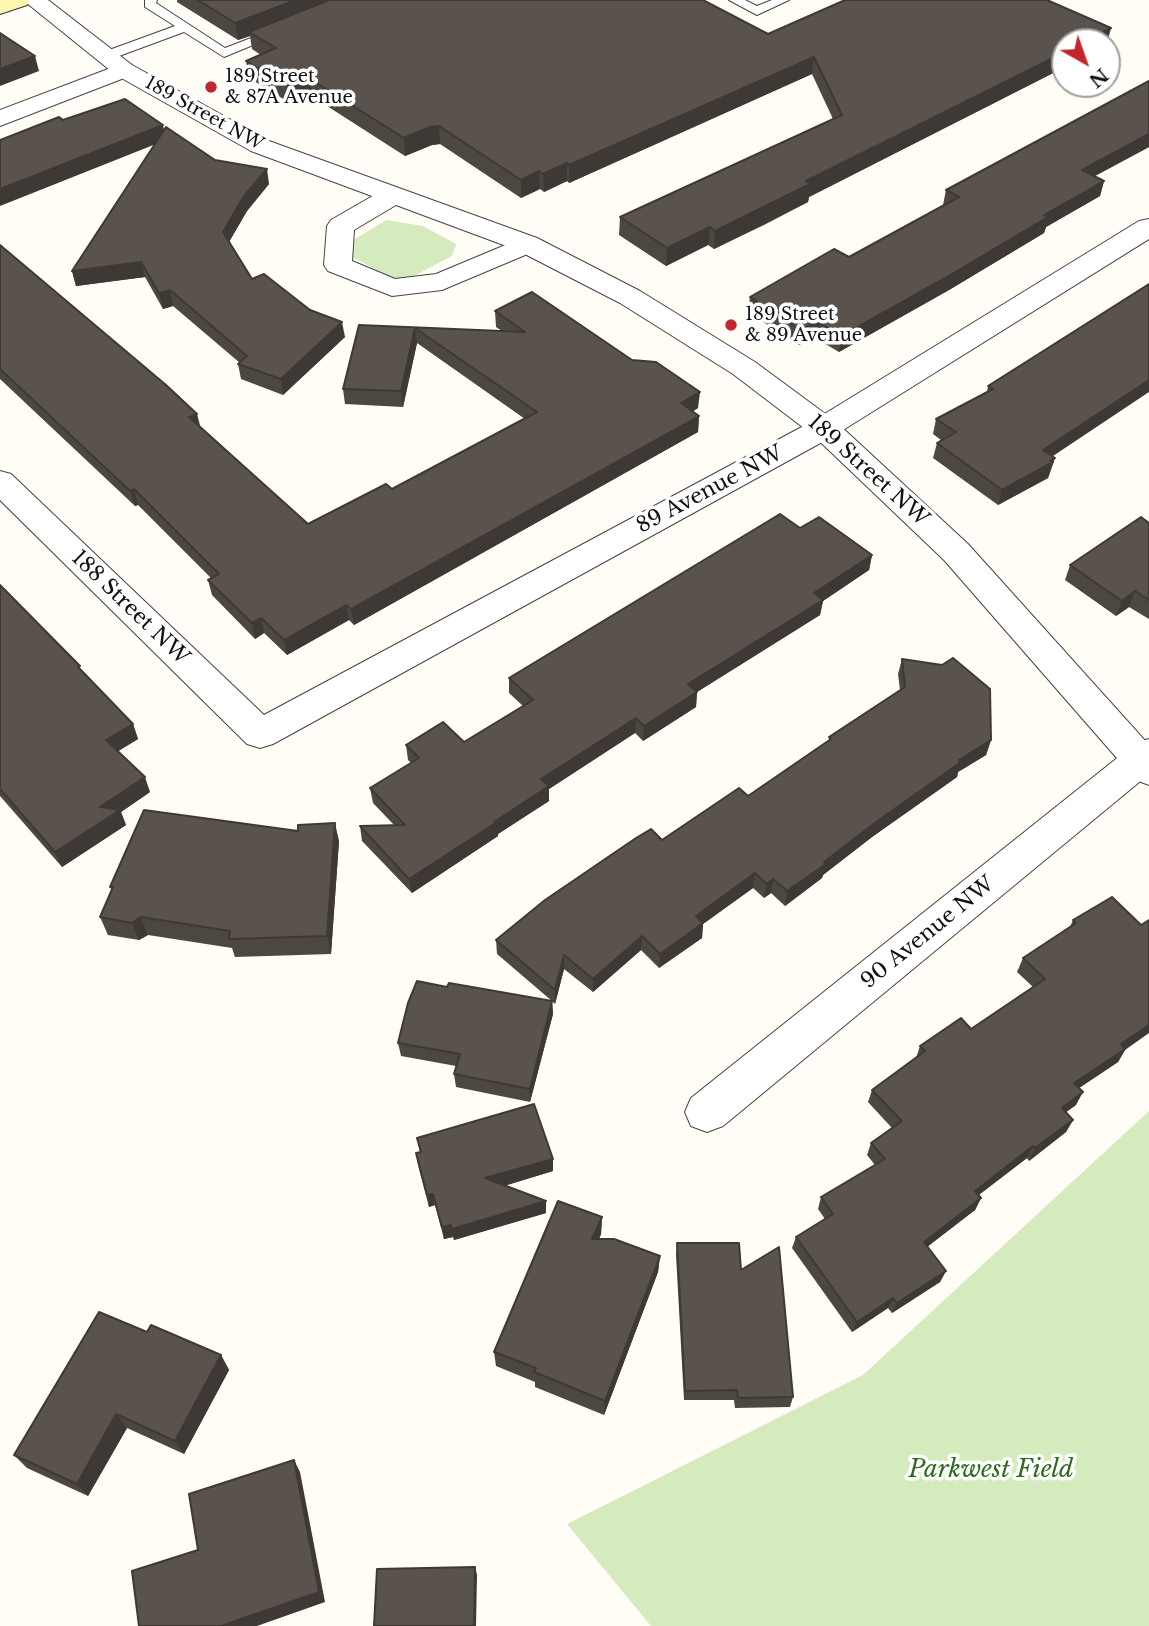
<!DOCTYPE html>
<html>
<head>
<meta charset="utf-8">
<style>
	body { margin:0 }
	#map { position:relative; width:1149px; height:1626px; overflow:hidden; background:#fffdf5; font-family:"Libre Baskerville",serif }
	canvas { display:block }
	.north { position:absolute; left:1051px; top:28px; width:70px; height:70px; box-sizing:border-box; background:#fff; border:2px solid #a0a0a0; border-radius:50%; rotate:140deg; font-size:19px; font-weight:700; line-height:28px; text-align:center; color:#111 }
	.north::after { content:''; display:block; margin:auto; width:24px; height:32px; background:#c4262e; clip-path:polygon(50% 0,100% 100%,50% 72%,0 100%) }
</style>
</head>
<body>
<div id="map">
<canvas width="1149" height="1626"></canvas>
<div class="north">N</div>
</div>
<script>
const g = document.querySelector('canvas').getContext('2d');
g.lineJoin = 'round';
function fillPath(path, color) { g.fillStyle = color; g.fill(path, 'evenodd'); }
const toPath = rows => new Path2D(rows.map(r => 'M' + r).join(''));
function strokePath(path, color, width, dash) { g.strokeStyle = color; g.lineWidth = width; g.lineCap = dash ? 'butt' : 'round'; g.setLineDash(dash || []); g.stroke(path); }
function drawText(font, color, halo, rows, align = 'center') {
  g.font = font + ' "Libre Baskerville",serif'; g.lineWidth = 7; g.setLineDash([]); g.textBaseline = 'middle'; g.strokeStyle = halo; g.fillStyle = color; for (const [text, x, y, turn = 0] of rows) {
    g.save(); g.translate(x, y); g.rotate((+turn || 0) * Math.PI / 180); g.textAlign = isNaN(turn) ? turn : align; if (halo) g.strokeText(text, 0, 0); g.fillText(text, 0, 0); g.restore();
  }
}
fillPath(toPath([
	[386,220,423,226,456,244,452,256,412,277,394,279,352,257,352,241],
	[1149,1111,1149,1626,651,1626,567,1524,863,1375]
]), '#d5ebbd');
const service = toPath([
	[145,0,157,0,156,3,225,48,272,30,276,29,282,33,224,57,184,32,111,59,101,59,101,53,175,26,145,7,145,0],
	[729,0,745,0,757,6,772,0,789,0,757,15,729,0]
]);
const minor = toPath([
	[124,63,132,65,136,70,132,75,0,126,0,110,124,63],
	[392,188,401,190,405,196,401,202,354,230,352,261,395,279,436,274,527,236,537,238,541,244,537,250,442,290,392,296,328,271,324,265,327,226,331,220,383,190,392,188],
	[1149,219,1149,239,835,435,273,744,260,748,247,744,0,500,0,471,11,474,264,715,813,421,1139,221,1149,219],
	[1149,739,1149,774,723,1126,707,1132,691,1126,685,1112,691,1098,1136,743,1149,739]
]);
const tertiary = toPath([
	[23,0,48,0,132,65,269,141,537,238,640,291,755,362,835,421,968,544,1149,745,1149,785,1136,780,944,560,813,435,733,374,620,303,517,250,251,151,116,75,23,0]
]);
const secondary = toPath([
	[0,0,30,0,27,5,0,14,0,0]
]);
strokePath(service, '#444', 2);
strokePath(minor, '#444', 2);
strokePath(tertiary, '#444', 2);
strokePath(secondary, '#333', 2);
fillPath(service, '#fff');
fillPath(minor, '#fff');
fillPath(tertiary, '#fff');
fillPath(secondary, '#fff6b0');
fillPath(toPath([
	[177,0,703,0,768,34,1065,42,1065,67,809,197,808,202,764,225,714,249,708,245,666,266,619,235,620,217,833,119,812,74,569,183,567,181,544,192,540,189,521,198,440,144,432,145,405,156,313,97,293,105,249,78,246,61,261,55,252,49,250,36,238,40,177,2],
	[1149,81,1149,147,1095,176,1104,181,1100,196,1046,227,1044,233,949,290,839,352,817,339,813,341,810,339,799,345,748,312,750,297,849,257,943,205,946,190],
	[63,120,164,130,215,160,269,184,247,211,229,242,252,279,310,310,345,337,283,395,241,379,238,364,240,363,173,306,163,309,145,277,76,286,72,271,155,144],
	[0,245,201,427,308,524,392,489,525,419,417,343,403,407,345,404,343,389,359,325,502,331,496,327,495,311,698,408,692,412,699,416,698,432,354,625,349,620,287,655,264,633,255,639,212,595,208,580,211,578,138,505,135,506,0,379],
	[1149,284,1052,456,1055,458,1048,478,998,505,933,458,937,443,941,440,933,434,936,419,987,392,988,386],
	[1149,523,1149,619,1129,607,1116,616,1065,580,1070,565],
	[800,528,872,555,869,570,823,601,820,615,697,692,696,707,643,741,635,733,549,789,549,801,498,834,498,836,412,893,362,841,360,826,394,825,373,803,370,788,411,763,408,760,406,745,464,742,523,706,509,693,509,678],
	[0,585,133,724,138,739,118,751,150,792,121,812,126,825,62,867,0,796],
	[902,659,991,740,986,755,958,772,957,777,872,837,823,875,822,878,785,906,771,893,764,898,753,888,703,924,702,938,659,968,641,950,593,992,564,969,555,1004,552,1001,553,1014,530,1102,456,1087,454,1074,456,1066,401,1056,398,1043,447,987,552,1001,497,954,496,940,662,840,748,796,829,741,829,737,900,690,898,674],
	[339,841,331,954,235,957,232,948,148,935,139,940,108,935,100,917,112,891,110,887],
	[1112,897,1125,1050,1118,1062,1079,1088,1076,1105,1066,1112,1073,1120,1066,1132,1029,1161,1027,1158,979,1195,981,1198,975,1210,927,1247,946,1271,940,1282,892,1313,888,1308,852,1332,792,1248,796,1237,825,1219,818,1209,821,1197,875,1165,867,1155,871,1143,892,1128,868,1102,872,1090,916,1058,920,1046,971,1029,1033,987,1017,972,1023,958,1070,927,1073,920],
	[417,1138,553,1159,553,1171,504,1186,546,1201,546,1213,454,1240,453,1237,444,1239,435,1205,429,1207,418,1165,416,1153,420,1152],
	[602,1217,601,1234,599,1239,660,1256,658,1272,604,1415,535,1387,535,1382,496,1366,494,1352],
	[677,1243,741,1270,793,1397,790,1407,735,1408,734,1400,684,1400,676,1255],
	[221,1355,229,1370,184,1454,127,1428,88,1496,27,1468,14,1455]
]), '#4d4742');
fillPath(toPath([
	[296,0,343,0,249,32,250,36,238,40,235,23],
	[1111,28,1107,44,1107,42,1084,42],
	[1065,52,1065,67,809,197,808,202,714,249,715,231,806,181],
	[35,56,39,71,0,86,0,69],
	[814,57,812,74,569,183,569,165],
	[310,79,313,97,293,105,290,87],
	[163,125,166,140,0,206,0,189],
	[439,126,440,144,432,145,405,156,404,138,430,127],
	[1149,134,1149,147,1078,185,1082,170],
	[567,163,567,181,544,192,543,174],
	[267,169,269,184,247,211,226,247,223,232,244,196],
	[539,171,540,189,521,198,521,180],
	[1104,181,1100,196,1046,227,1044,233,949,290,839,352,841,336,1044,215],
	[710,227,708,245,666,266,667,248],
	[141,262,145,277,76,286,72,271],
	[170,290,173,306,163,309,159,293],
	[342,322,345,337,283,395,281,379],
	[820,323,817,339,813,341,815,326],
	[812,324,810,339,799,345,801,330],
	[415,328,417,343,403,407,401,391],
	[1149,380,1149,392,1038,466,1043,450],
	[700,392,698,408,680,419,681,403],
	[197,414,201,429,189,417],
	[699,416,698,432,354,625,351,609],
	[1055,458,1048,478,998,505,1002,490],
	[134,489,138,505,135,506,130,491],
	[872,555,869,570,823,601,820,615,697,692,696,707,643,741,644,726,688,684,814,593],
	[1135,591,1129,607,1116,616,1122,601],
	[346,605,349,620,287,655,284,640],
	[261,618,264,633,255,639,252,623],
	[636,718,635,733,549,789,549,801,498,834,498,836,412,893,409,879,494,822,541,779],
	[133,724,138,739,112,755,106,740],
	[991,740,986,755,958,772,957,777,872,837,823,875,822,878,785,906,787,891,959,760],
	[145,777,150,792,121,812,126,825,62,867,55,852,100,807],
	[335,823,339,841,331,954,327,936],
	[755,873,753,888,703,924,702,938,659,968,660,954,696,916],
	[773,879,771,893,764,898,767,884],
	[141,917,148,935,139,940,132,923],
	[642,936,641,950,593,992,593,979],
	[564,955,564,969,555,1004,555,990],
	[552,1001,553,1014,530,1102,530,1089],
	[1149,1025,1149,1033,1125,1050,1118,1062,1067,1096,1074,1083,1121,1044],
	[1083,1092,1076,1105,1055,1120,1062,1108],
	[1073,1120,1066,1132,1029,1161,1035,1148],
	[1033,1146,1027,1158,969,1202,975,1191],
	[553,1159,553,1171,487,1191,485,1178],
	[433,1194,435,1205,429,1207,427,1195],
	[981,1198,975,1210,919,1253,924,1242],
	[546,1201,546,1213,454,1240,452,1229],
	[602,1217,601,1234,592,1255,592,1239],
	[451,1225,453,1237,444,1239,442,1227],
	[660,1256,658,1272,604,1415,605,1401],
	[946,1271,940,1282,892,1313,897,1303],
	[893,1298,888,1308,852,1332,857,1322],
	[221,1355,229,1370,184,1454,175,1441],
	[116,1414,127,1428,88,1496,77,1484],
	[294,1460,300,1472,325,1602,257,1626,221,1626],
	[475,1567,477,1575,476,1626,474,1626]
]), '#3f3936');
const building = toPath([
	[198,0,296,0,235,23,198,0],
	[329,0,703,0,768,34,845,0,1047,0,1111,28,1084,42,1065,42,1065,52,806,181,810,184,715,231,710,227,667,248,620,217,842,115,814,57,569,165,567,163,543,174,539,171,521,180,439,126,430,127,404,138,310,79,290,87,246,61,276,48,249,32,329,0],
	[0,33,35,56,0,69,0,33],
	[1149,81,1149,134,1082,170,1104,181,1044,215,1048,217,952,274,841,336,820,323,815,326,812,324,801,330,750,297,834,249,849,257,959,197,946,190,1149,81],
	[125,99,163,125,0,189,0,140,59,117,63,120,125,99],
	[166,127,215,160,267,169,244,196,223,232,252,279,264,274,310,310,342,322,281,379,238,364,247,356,170,290,159,293,141,262,72,271,166,127],
	[0,245,166,385,197,414,189,417,308,524,386,484,392,489,537,412,415,328,401,391,343,389,359,325,525,332,495,311,532,292,632,360,656,362,700,392,681,403,699,416,351,609,346,605,284,640,261,618,252,623,208,580,219,574,134,489,130,491,0,369,0,245],
	[1149,284,1149,380,1043,450,1055,458,1050,461,1053,462,1002,490,937,443,956,432,936,419,993,389,988,386,1149,284],
	[780,514,800,528,819,517,872,555,814,593,823,600,688,684,697,692,644,726,636,718,541,779,549,786,494,822,497,822,409,879,360,826,405,825,370,788,419,758,406,745,443,722,464,742,533,700,509,678,780,514],
	[1141,517,1149,523,1149,600,1135,591,1122,601,1070,565,1141,517],
	[0,585,80,666,78,667,133,724,106,740,145,777,100,807,120,810,55,852,0,789,0,585],
	[953,658,990,689,991,740,959,760,961,762,876,822,824,862,826,864,787,891,773,879,767,884,755,873,696,916,703,923,660,954,642,936,593,979,564,955,555,990,496,940,545,900,636,838,651,829,662,840,739,788,748,796,831,739,829,737,905,687,902,659,942,665,953,658],
	[144,810,298,831,298,825,335,823,327,936,229,939,230,931,141,917,132,923,100,917,113,887,110,887,144,810],
	[1112,897,1141,925,1149,920,1149,1025,1121,1044,1125,1049,1074,1083,1083,1092,1062,1108,1073,1120,1035,1148,1033,1146,975,1191,981,1198,924,1242,946,1271,897,1303,893,1298,857,1322,796,1237,833,1214,821,1197,885,1159,871,1143,902,1121,872,1090,925,1051,920,1046,961,1018,971,1029,1045,979,1023,958,1076,923,1073,920,1112,897],
	[417,981,447,987,449,983,552,1001,530,1089,454,1074,460,1054,398,1043,408,1003,417,981],
	[534,1104,553,1159,485,1178,546,1201,452,1229,451,1225,442,1227,433,1194,427,1195,416,1153,421,1152,417,1138,534,1104],
	[558,1201,602,1217,592,1239,614,1239,660,1256,605,1401,534,1372,536,1368,494,1352,558,1201],
	[677,1243,739,1243,741,1270,779,1247,793,1397,738,1398,737,1390,685,1391,677,1243],
	[99,1312,147,1332,151,1325,221,1355,175,1441,116,1414,77,1484,14,1455,99,1312],
	[294,1460,319,1592,221,1626,139,1626,132,1571,198,1550,189,1494,294,1460],
	[475,1567,474,1626,374,1626,377,1569,475,1567]
]);
fillPath(building, '#5a524d');
strokePath(building, '#3f3936', 2);
for (const [x, y, r, color] of [
	[211,87,7,"#c4262e"],
	[731,325,7,"#c4262e"]
]) { const dot = new Path2D(); dot.arc(x, y, r, 0, 2 * Math.PI); g.fillStyle = color; g.fill(dot); strokePath(dot, '#fff', 2.5); }
drawText('18px', '#111', '#fff', [
	["189 Street",225,77],
	["& 87A Avenue",225,98],
	["189 Street",745,315],
	["& 89 Avenue",745,336]
], 'left');
drawText('18px', '#111', '#fff', [
	["189 Street NW",204,114,29]
]);
drawText('21px', '#111', '#fff', [
	["189 Street NW",868,471,42],
	["89 Avenue NW",710,490,-28],
	["188 Street NW",130,608,44],
	["90 Avenue NW",928,933,-39]
]);
drawText('italic 24px', '#2f6b1f', '#fff', [
	["Parkwest Field",991,1470]
]);
</script>
</body>
</html>
